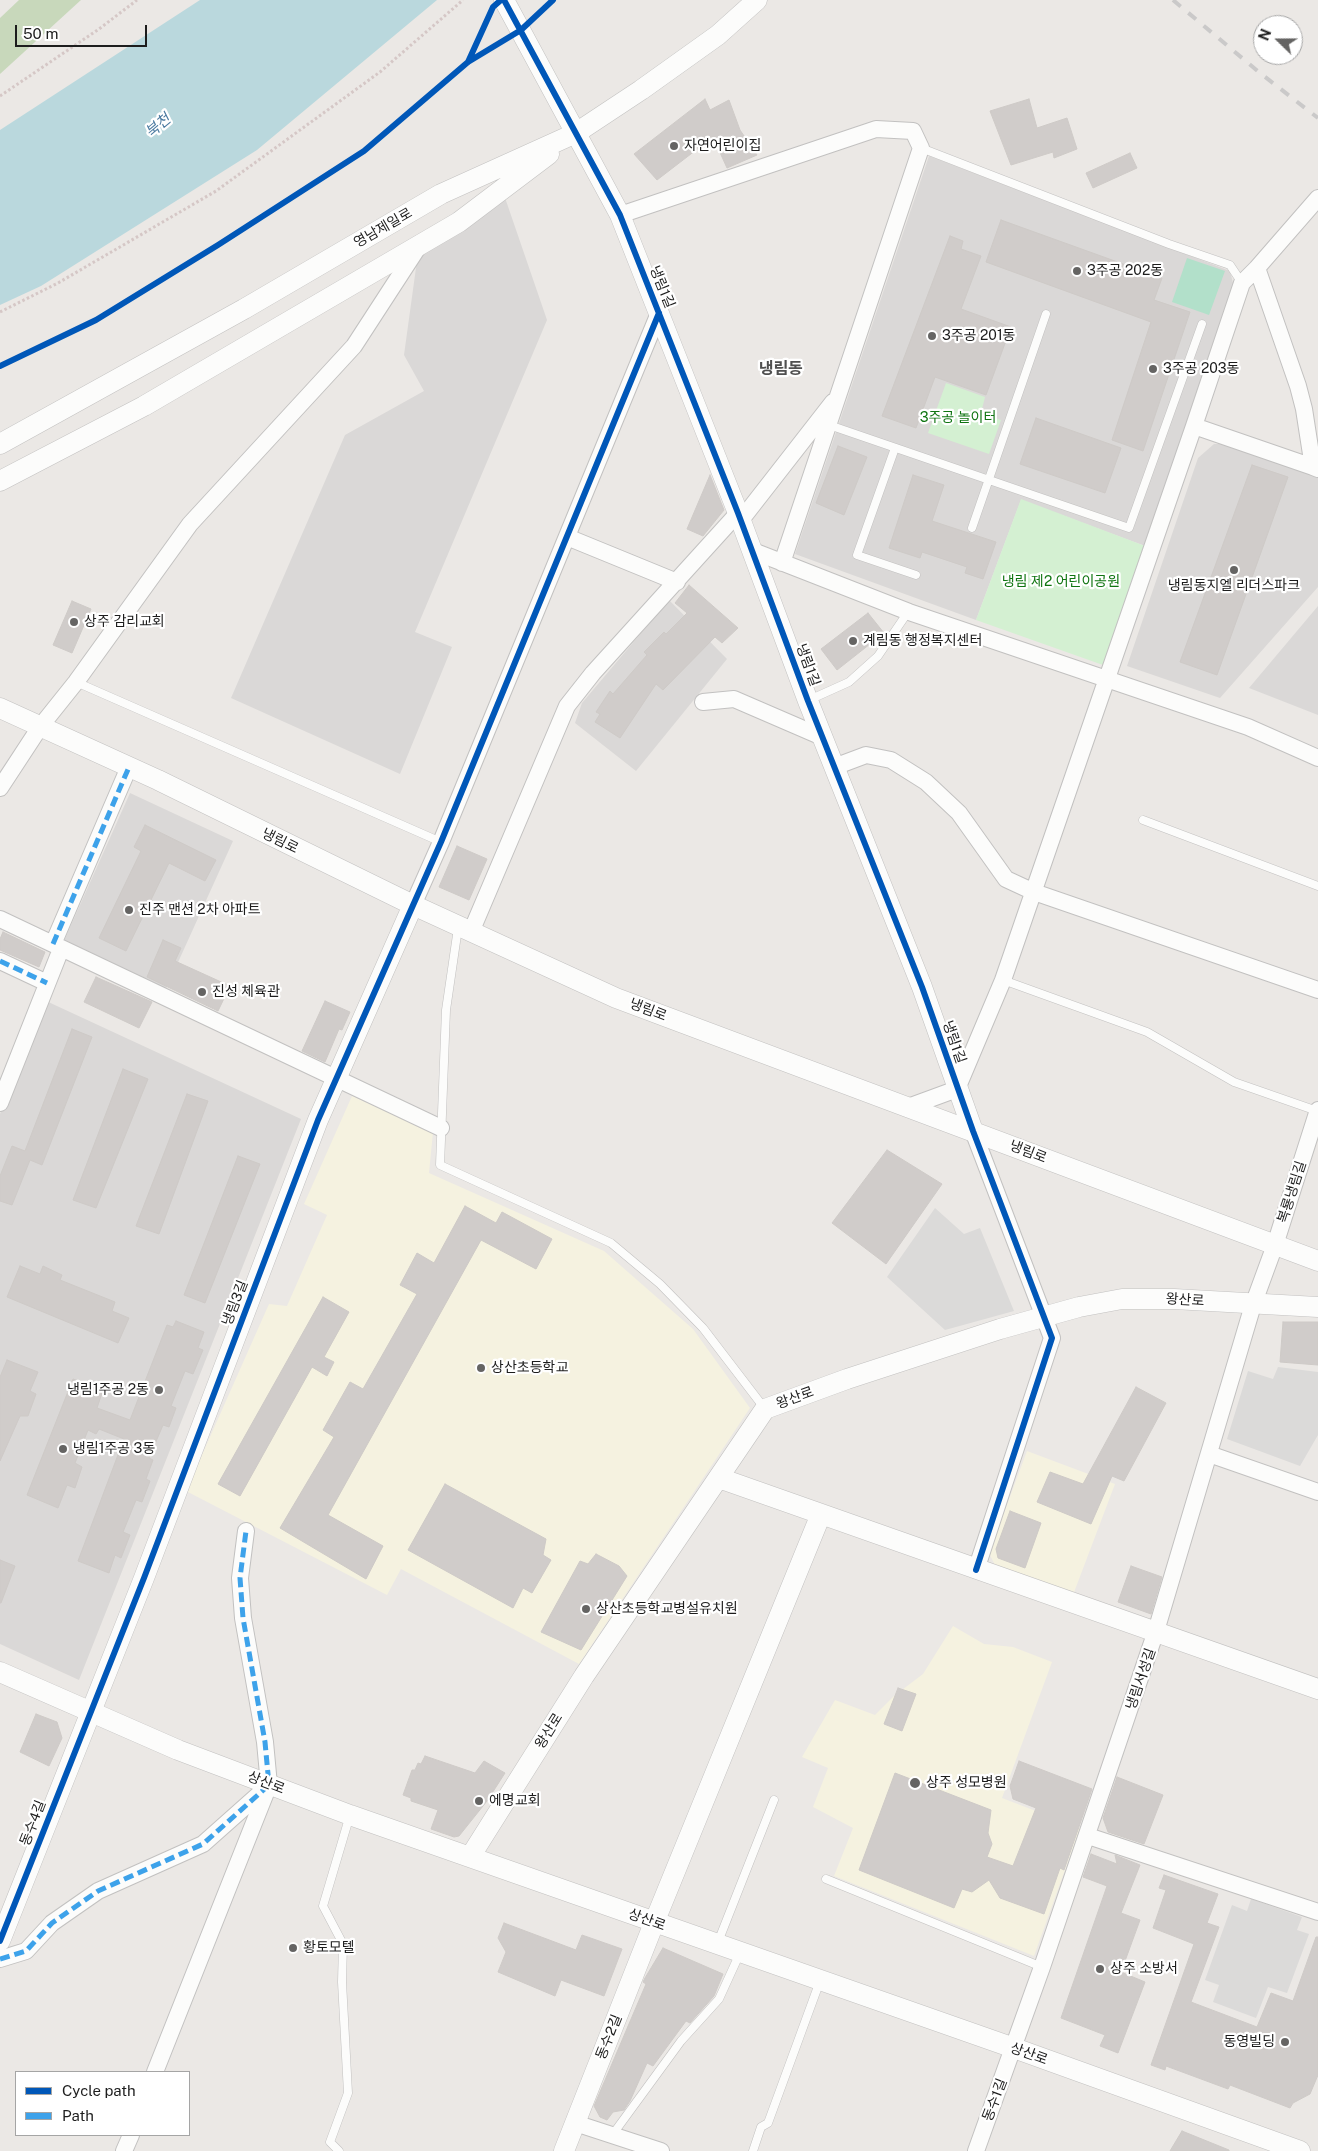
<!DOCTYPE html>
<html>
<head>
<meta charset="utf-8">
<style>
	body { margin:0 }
	#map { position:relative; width:1318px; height:2151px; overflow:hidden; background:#ebe8e5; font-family:"Public Sans",sans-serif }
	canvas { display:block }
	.legend { position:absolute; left:15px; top:2071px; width:175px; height:65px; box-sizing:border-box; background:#fff; border:1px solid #a5a5a5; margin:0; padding:6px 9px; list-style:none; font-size:15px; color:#1d1d1d }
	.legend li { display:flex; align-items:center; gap:10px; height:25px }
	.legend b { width:25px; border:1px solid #a5a5a5 }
	.north { position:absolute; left:1253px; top:15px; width:50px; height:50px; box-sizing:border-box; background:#fff; border:1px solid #a5a5a5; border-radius:50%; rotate:292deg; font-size:14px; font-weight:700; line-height:20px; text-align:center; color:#1d1d1d }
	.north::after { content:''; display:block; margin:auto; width:18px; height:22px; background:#656463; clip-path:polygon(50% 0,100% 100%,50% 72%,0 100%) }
	.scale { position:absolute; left:15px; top:25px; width:132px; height:22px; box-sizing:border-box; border:2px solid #1d1d1d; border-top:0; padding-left:6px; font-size:15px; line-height:18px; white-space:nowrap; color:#1d1d1d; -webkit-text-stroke:4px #fff; paint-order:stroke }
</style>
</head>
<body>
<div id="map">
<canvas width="1318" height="2151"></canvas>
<ul class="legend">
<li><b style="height:6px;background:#0057b8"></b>Cycle path</li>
<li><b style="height:6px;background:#3da2ea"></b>Path</li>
</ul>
<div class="north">N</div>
<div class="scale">50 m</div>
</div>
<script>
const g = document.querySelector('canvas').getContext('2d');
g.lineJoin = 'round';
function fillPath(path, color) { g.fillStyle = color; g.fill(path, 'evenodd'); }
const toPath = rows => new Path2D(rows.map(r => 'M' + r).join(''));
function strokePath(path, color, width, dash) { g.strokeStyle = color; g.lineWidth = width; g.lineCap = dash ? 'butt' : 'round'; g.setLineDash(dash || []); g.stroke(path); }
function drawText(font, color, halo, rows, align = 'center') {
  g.font = font + ' "Public Sans","Noto Sans KR",sans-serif'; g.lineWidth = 4.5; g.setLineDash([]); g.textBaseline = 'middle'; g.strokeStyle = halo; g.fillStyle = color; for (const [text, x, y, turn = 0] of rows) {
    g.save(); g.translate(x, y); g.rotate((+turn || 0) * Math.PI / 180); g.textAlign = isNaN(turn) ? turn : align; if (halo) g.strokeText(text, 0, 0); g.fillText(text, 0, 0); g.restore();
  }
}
fillPath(toPath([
	[929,156,1230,271,1234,287,1145,546,1021,500,976,620,795,554],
	[502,189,547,320,415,632,452,647,400,774,231,698,345,435,424,391,404,355,419,246],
	[1214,444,1227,444,1318,476,1318,587,1220,698,1127,666,1198,458],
	[669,600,727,659,636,771,575,723,582,703],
	[1318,606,1318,715,1249,688],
	[130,793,233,841,165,991,63,943],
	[44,1000,301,1119,79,1680,0,1644,0,1114]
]), '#dad8d7');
fillPath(toPath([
	[352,1096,433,1132,429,1173,604,1251,693,1329,750,1408,579,1664,401,1569,387,1595,186,1491,269,1304,287,1306,327,1215,304,1204],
	[1027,1451,1115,1484,1073,1595,995,1565,989,1553],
	[953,1626,984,1644,1013,1647,1052,1662,1002,1798,1080,1828,1034,1956,834,1876,853,1828,813,1807,828,1768,802,1757,835,1700,875,1715,894,1696,923,1674]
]), '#f5f2e0');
fillPath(toPath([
	[19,0,81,0,0,74,0,18]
]), '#c8d8bb');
fillPath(toPath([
	[946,383,985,397,981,413,1001,420,989,454,928,433],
	[1021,499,1145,546,1103,665,976,620]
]), '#d4f0d2');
fillPath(toPath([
	[1187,258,1225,271,1209,315,1172,302]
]), '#b2e0ca');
fillPath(toPath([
	[935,1208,964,1234,980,1228,1014,1311,945,1330,887,1277],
	[1278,1367,1318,1372,1318,1435,1300,1466,1227,1439,1248,1371,1273,1379],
	[1251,1899,1302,1917,1297,1930,1309,1934,1287,1993,1268,1987,1256,2018,1213,2002,1219,1985,1205,1980,1232,1905,1247,1911]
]), '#dbdad9');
fillPath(toPath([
	[200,0,437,0,257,150,41,286,0,305,0,130]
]), '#bad8dd');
const building = toPath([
	[705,99,710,110,729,100,740,130,757,155,727,168,713,137,657,180,634,154,705,99],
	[1029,99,1037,128,1067,118,1077,149,1054,158,1053,152,1011,165,990,111,1029,99],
	[1130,153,1137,168,1093,188,1086,173,1130,153],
	[1001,220,1162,278,1154,300,1190,312,1143,451,1112,440,1151,322,986,262,1001,220],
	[950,236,963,241,961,249,981,256,961,309,1011,327,986,395,935,377,916,428,882,416,950,236],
	[1036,418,1121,448,1105,493,1020,464,1036,418],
	[838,446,867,457,844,515,816,503,838,446],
	[1252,465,1288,477,1217,675,1180,662,1252,465],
	[710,475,724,510,703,536,687,529,710,475],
	[913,475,944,485,932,521,996,542,983,579,965,573,967,567,922,552,920,558,889,548,913,475],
	[689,585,738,628,722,643,715,637,663,690,656,684,620,738,595,722,600,714,596,712,610,691,613,694,647,655,644,652,664,632,666,634,687,613,675,603,689,585],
	[72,601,91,609,72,653,53,645,72,601],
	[868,613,884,633,837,670,821,649,868,613],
	[145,825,216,860,205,881,169,863,126,951,99,938,141,851,134,847,145,825],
	[457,846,487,859,469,900,439,887,457,846],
	[3,932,45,952,39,967,0,950,0,939,3,932],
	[163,940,181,948,175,961,230,986,218,1011,147,977,163,940],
	[96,977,152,1002,139,1028,84,1002,96,977],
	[325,1001,350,1012,342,1030,339,1029,325,1062,302,1051,325,1001],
	[72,1029,92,1037,42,1165,30,1160,12,1205,0,1201,0,1176,12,1146,25,1151,72,1029],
	[123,1069,148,1079,96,1208,73,1200,123,1069],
	[187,1094,208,1101,159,1234,136,1226,187,1094],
	[887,1150,942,1184,886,1264,832,1223,887,1150],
	[238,1156,260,1164,205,1303,184,1295,238,1156],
	[465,1206,496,1223,502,1212,552,1239,536,1269,481,1240,328,1515,383,1546,366,1579,280,1528,334,1437,323,1430,350,1382,363,1389,417,1294,400,1285,417,1253,434,1263,465,1206],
	[20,1266,40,1274,43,1266,62,1275,60,1280,115,1302,112,1311,129,1318,118,1343,7,1297,20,1266],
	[323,1297,349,1312,324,1357,334,1362,327,1376,312,1367,240,1496,218,1484,323,1297],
	[176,1321,204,1332,198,1348,203,1350,193,1374,185,1371,171,1406,176,1408,169,1427,163,1425,149,1458,153,1460,146,1479,150,1481,142,1502,136,1500,123,1532,130,1535,121,1558,115,1555,109,1573,78,1561,124,1439,99,1429,96,1434,88,1430,75,1463,82,1467,75,1488,67,1485,58,1508,27,1495,73,1379,103,1390,97,1408,130,1420,167,1325,173,1327,176,1321],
	[1283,1322,1318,1322,1318,1365,1280,1362,1283,1322],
	[7,1360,38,1372,30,1391,36,1394,28,1416,20,1416,0,1461,0,1377,7,1360],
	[1136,1387,1166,1403,1124,1481,1112,1476,1091,1524,1037,1502,1050,1472,1083,1484,1136,1387],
	[445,1484,546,1539,543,1555,551,1560,532,1593,523,1588,513,1608,408,1550,445,1484],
	[1010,1511,1041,1523,1025,1568,998,1558,996,1549,1010,1511],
	[596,1554,619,1566,627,1576,581,1650,541,1632,580,1561,588,1564,596,1554],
	[0,1560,15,1566,1,1603,0,1603,0,1560],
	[1131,1566,1162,1577,1151,1614,1118,1602,1131,1566],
	[898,1688,916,1694,902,1731,884,1724,898,1688],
	[36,1714,57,1722,62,1738,49,1766,20,1752,36,1714],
	[425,1756,475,1773,484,1761,505,1773,487,1801,459,1836,454,1837,431,1829,438,1810,411,1801,411,1798,403,1795,412,1770,415,1770,418,1763,421,1764,425,1756],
	[1019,1761,1092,1789,1064,1870,1060,1868,1044,1914,1000,1898,989,1880,972,1892,962,1889,954,1908,859,1870,895,1773,991,1810,988,1833,992,1844,987,1857,1013,1866,1036,1808,1013,1799,1010,1786,1019,1761],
	[1117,1777,1163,1795,1144,1844,1108,1832,1103,1818,1117,1777],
	[1091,1854,1117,1864,1115,1855,1140,1865,1121,1913,1140,1920,1121,1972,1145,1982,1118,2053,1100,2046,1105,2035,1061,2018,1107,1886,1083,1877,1091,1854],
	[1164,1875,1218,1894,1207,1923,1219,1927,1191,2002,1257,2027,1271,1993,1293,2001,1316,1937,1318,1937,1318,2075,1310,2094,1293,2103,1290,2108,1230,2085,1228,2089,1166,2066,1165,2070,1151,2065,1194,1944,1153,1928,1166,1890,1159,1888,1164,1875],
	[504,1923,576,1950,582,1935,622,1949,604,1996,561,1980,555,1996,498,1972,506,1952,498,1938,504,1923],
	[663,1948,723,1974,714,1996,690,2023,686,2021,653,2066,647,2063,630,2101,624,2110,613,2112,607,2120,600,2117,594,2106,646,1984,643,1982,645,1978,663,1948],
	[1182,2131,1229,2150,1229,2151,1170,2151,1182,2131]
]);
fillPath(building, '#d0ccca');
strokePath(building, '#cecac7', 1);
const service = toPath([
	[921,148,1169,244,1230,265,1242,283],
	[829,425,1129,528,1202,324],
	[895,448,857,555,916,575],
	[972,528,1046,314],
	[76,682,441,842],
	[809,700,849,682,878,656,908,612],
	[1143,820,1318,886],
	[458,928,446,1010,440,1165,611,1243,660,1284,703,1328,765,1409],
	[1003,980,1147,1032,1234,1082,1317,1111],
	[826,1879,1042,1967],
	[718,1942,774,1800],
	[613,2134,681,2041,719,1999,740,1953],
	[339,2151,330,2142,348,2093,342,1982,343,1944,323,1906,350,1815],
	[753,2151,761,2127,768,2123,820,1981]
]);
const minor = toPath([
	[620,215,876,129,913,131,921,148,782,563],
	[1257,268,1318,198],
	[1194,426,1313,467],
	[741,520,833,402],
	[567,537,677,582],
	[753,551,909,612,1248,727,1318,758],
	[703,702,734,699,822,737],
	[834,767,866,755,891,760,926,782,959,813,1006,879,1034,892,1318,990],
	[0,788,40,727,76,682,190,524,354,346,419,246],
	[413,905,441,842,659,313],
	[0,919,441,1128],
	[471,932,567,706,593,673,738,513],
	[53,944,129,767],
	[0,961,47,983],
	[0,1103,61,949],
	[908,1107,957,1089,1003,980,1194,426,1242,283,1257,268,1298,386,1304,409,1313,467,1318,469],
	[973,1131,1052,1338,976,1570],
	[1209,1454,1318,1492],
	[1088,1836,1318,1912],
	[0,1959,26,1951,52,1923,98,1891,203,1844,266,1788],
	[155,2072,269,1785,265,1742,243,1618,240,1578,246,1531],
	[575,2123,661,2151],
	[124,2151,131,2135],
	[976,2151,1042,1967,1156,1631,1253,1305,1275,1245,1318,1110]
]);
const tertiary = toPath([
	[504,0,620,215,738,513,808,701,922,987,973,1131],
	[0,444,244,309,441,194,576,133,641,90,718,35,757,0],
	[0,481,144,406,459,222,549,154],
	[0,708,158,780,413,905,616,998,1318,1261],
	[719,1478,1318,1689],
	[0,1672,178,1750,350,1815,1014,2048,1300,2151],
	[470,1857,584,1676,765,1409,847,1379,1000,1329,1079,1307,1122,1299,1174,1299,1318,1307],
	[0,1941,144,1578,318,1120,413,905],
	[564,2151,654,1923,821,1514]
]);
strokePath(service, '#c2c1c0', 9);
strokePath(minor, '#c2c1c0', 18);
strokePath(tertiary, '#c2c1c0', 21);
strokePath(toPath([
	[0,96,99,29,137,0],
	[0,312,58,283,216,191,380,72,463,0]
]), '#d5c7c6', 3, [2.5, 2.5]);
strokePath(service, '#fcfcfb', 8);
strokePath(minor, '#fcfcfb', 16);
strokePath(tertiary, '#fcfcfb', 20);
strokePath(toPath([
	[1173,0,1260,73,1318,118]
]), '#cac9c9', 4, [10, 10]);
strokePath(toPath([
	[53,944,129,767],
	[0,961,47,983],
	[0,1959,26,1951,52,1923,98,1891,203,1844,269,1785,265,1742,243,1618,240,1578,246,1531]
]), '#3da2ea', 5, [10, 5]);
strokePath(toPath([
	[504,0,620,215,738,513,808,701,922,987,973,1131,1052,1338,976,1570],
	[468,62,493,7,501,0],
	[0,366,96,320,218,245,364,151,468,62,521,30,553,0],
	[0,1941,144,1578,318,1120,441,842,659,313]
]), '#0057b8', 6);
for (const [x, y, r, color] of [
	[674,146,5,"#656463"],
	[1077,271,5,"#656463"],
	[932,336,5,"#656463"],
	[1153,369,5,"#656463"],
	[1234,570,5,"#656463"],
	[74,622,5,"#656463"],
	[853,641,5,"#656463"],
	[129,910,5,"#656463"],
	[202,992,5,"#656463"],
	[481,1368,5,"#656463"],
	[159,1390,5,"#656463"],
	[63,1449,5,"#656463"],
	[586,1609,5,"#656463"],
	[915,1783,6,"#656463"],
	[479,1801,5,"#656463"],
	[293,1948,5,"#656463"],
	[1100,1969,5,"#656463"],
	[1285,2042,5,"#656463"]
]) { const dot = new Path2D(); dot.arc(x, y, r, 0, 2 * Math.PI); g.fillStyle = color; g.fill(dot); strokePath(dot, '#fff', 2); }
drawText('14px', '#1d1d1d', '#fff', [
	["자연어린이집",684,146],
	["3주공 202동",1087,271],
	["3주공 201동",942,336],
	["3주공 203동",1163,369],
	["냉림동지엘 리더스파크",1234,586,"center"],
	["상주 감리교회",84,622],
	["계림동 행정복지센터",863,641],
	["진주 맨션 2차 아파트",139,910],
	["진성 체육관",212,992],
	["상산초등학교",491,1368],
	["냉림1주공 2동",149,1390,"right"],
	["냉림1주공 3동",73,1449],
	["상산초등학교병설유치원",596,1609],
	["상주 성모병원",926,1783],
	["에명교회",489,1801],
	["황토모텔",303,1948],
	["상주 소방서",1110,1969],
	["동영빌딩",1275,2042,"right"]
], 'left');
drawText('14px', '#1d1d1d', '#fff', [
	["영남제일로",383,228,-30],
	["냉림1길",662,287,68],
	["냉림1길",808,665,70],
	["냉림로",280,841,26],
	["냉림로",648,1010,21],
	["냉림1길",954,1042,71],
	["냉림로",1028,1152,21],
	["복룡냉림길",1292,1192,-72],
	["왕산로",1185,1300,3],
	["냉림3길",235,1303,-69],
	["왕산로",795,1398,-20],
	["냉림서성길",1141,1679,-71],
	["왕산로",549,1731,-58],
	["상산로",266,1783,21],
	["동수4길",33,1823,-69],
	["상산로",647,1920,20],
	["동수2길",609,2037,-68],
	["상산로",1029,2054,20],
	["동수1길",995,2100,-69]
]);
drawText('14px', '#107512', '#fff', [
	["3주공 놀이터",958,418],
	["냉림 제2 어린이공원",1061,582]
]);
drawText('italic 15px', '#4b7aa0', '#fff', [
	["북천",158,126,-40]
]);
drawText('bold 16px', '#505050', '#fff', [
	["냉림동",781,369]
]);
</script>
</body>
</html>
